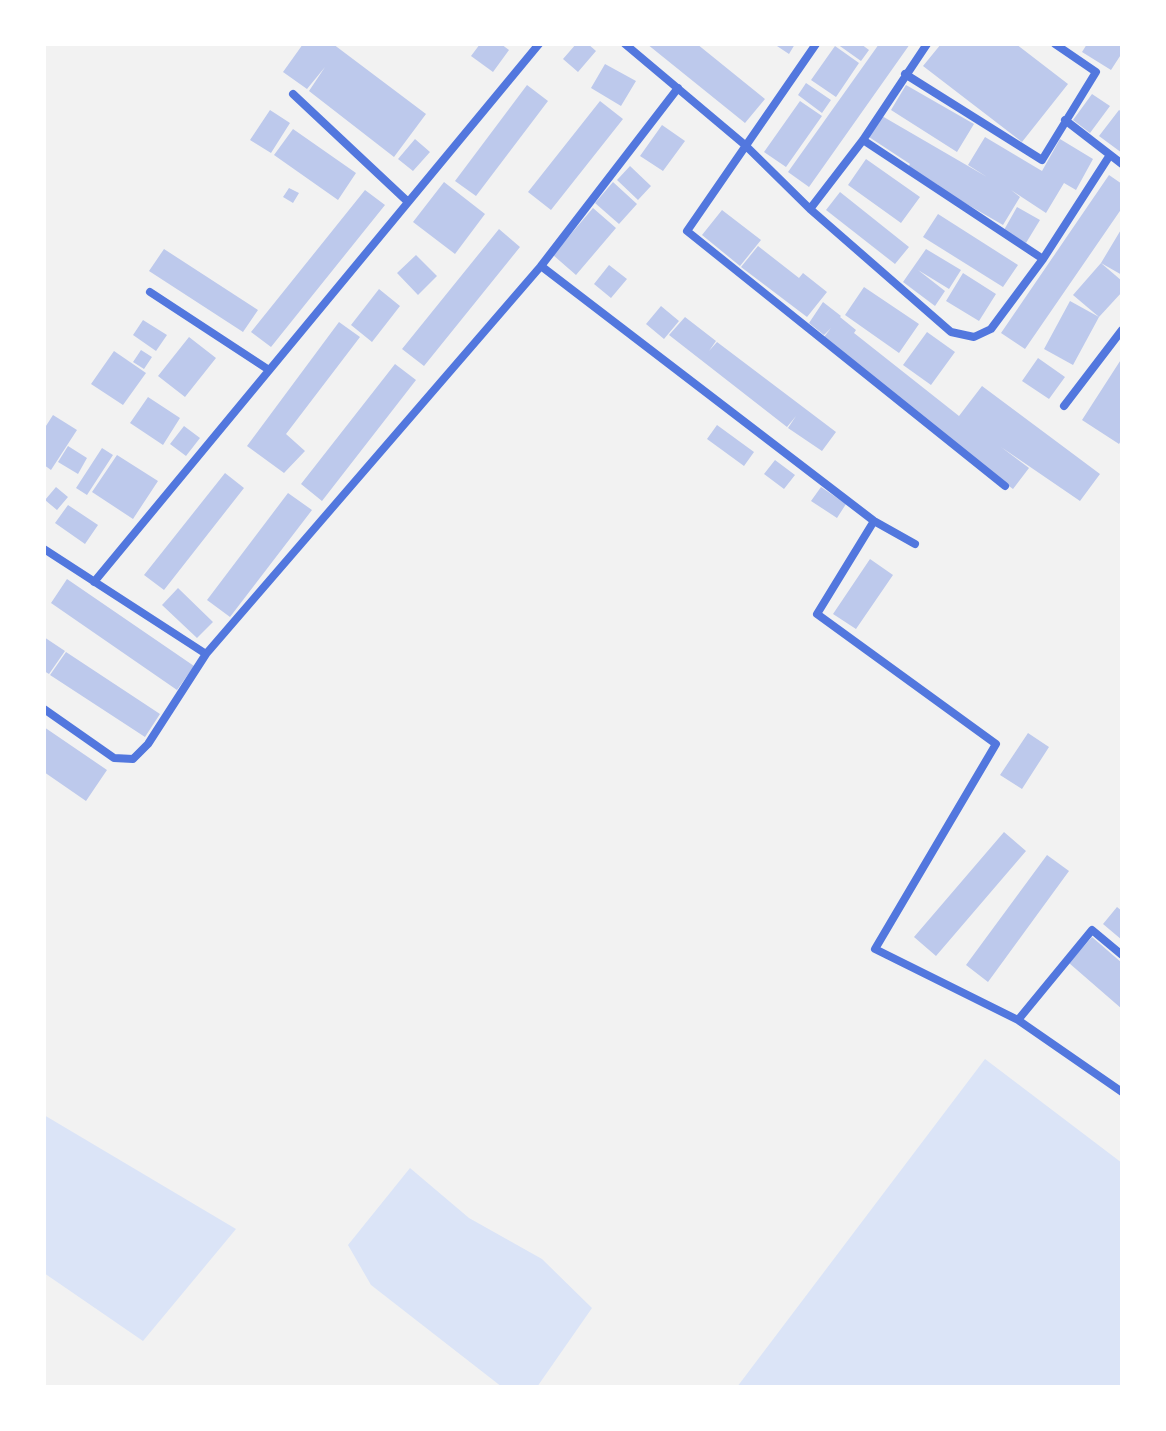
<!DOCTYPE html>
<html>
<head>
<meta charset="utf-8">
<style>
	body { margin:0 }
	#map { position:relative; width:1166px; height:1431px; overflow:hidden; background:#f2f2f2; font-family:"Alegreya Sans",sans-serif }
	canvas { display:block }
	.frame { position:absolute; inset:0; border:46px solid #fff; pointer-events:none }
</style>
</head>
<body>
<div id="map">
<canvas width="1166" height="1431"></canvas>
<div class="frame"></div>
</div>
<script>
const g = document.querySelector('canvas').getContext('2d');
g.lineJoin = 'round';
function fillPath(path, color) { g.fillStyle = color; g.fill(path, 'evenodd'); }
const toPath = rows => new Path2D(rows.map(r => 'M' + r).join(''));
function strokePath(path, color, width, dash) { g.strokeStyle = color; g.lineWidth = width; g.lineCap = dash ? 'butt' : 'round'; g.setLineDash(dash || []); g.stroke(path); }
fillPath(toPath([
	[985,1059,1122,1163,1122,1387,737,1387],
	[44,1115,236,1229,143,1341,44,1273],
	[410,1168,469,1218,542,1259,592,1308,537,1387,502,1387,371,1285,348,1245]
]), '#dbe4f7');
fillPath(toPath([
	[303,44,333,44,426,114,394,157,309,91,325,67,307,89,283,72],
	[480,44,501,44,509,50,493,72,471,56],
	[576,44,588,44,596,51,578,72,563,59],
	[647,44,697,44,765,99,745,123],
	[774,44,795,44,789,54],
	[837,44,861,44,869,50,861,61],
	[879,44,910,44,809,187,788,172],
	[941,44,1016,44,1068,84,1022,142,923,66],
	[1087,44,1122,44,1122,53,1111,70,1082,52],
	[835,46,859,63,836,97,811,80],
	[605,64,636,81,621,106,591,88],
	[806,83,831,100,822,113,798,95],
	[527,85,548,101,476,196,455,181],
	[906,85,974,124,957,152,891,110],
	[1092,94,1110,106,1090,133,1073,120],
	[600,101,623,119,551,210,528,192],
	[800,101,822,116,786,167,764,152],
	[270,110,290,123,271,153,250,140],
	[1119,110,1122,112,1122,153,1099,136],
	[882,116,987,177,968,165,985,137,1042,171,1060,139,1093,159,1076,190,1064,183,1046,213,1011,190,1020,197,1003,225,937,187,938,185,908,167,910,164,869,137],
	[662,125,685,141,663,171,640,156],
	[293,129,356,173,338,200,274,155],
	[415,139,430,152,413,171,398,159],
	[866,159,920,197,901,223,848,185],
	[630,166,651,186,638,200,617,180],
	[1109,175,1122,184,1122,208,1025,349,1001,333],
	[444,182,485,214,455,254,413,222],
	[613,182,637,204,619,224,595,203],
	[289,188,299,193,293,203,283,197],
	[365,190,385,205,271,347,251,332],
	[840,192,909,247,895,264,826,210],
	[1017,207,1040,220,1026,243,1004,230],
	[593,208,616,228,576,275,553,255],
	[722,210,761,240,740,266,702,235],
	[938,214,1018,265,1003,287,923,237],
	[1122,228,1122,275,1101,263,1122,281,1122,292,1099,317,1073,295,1101,263],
	[499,229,520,247,424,366,402,349],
	[758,246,799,278,803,273,827,292,807,317,741,267],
	[164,249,258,310,243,332,149,271],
	[926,249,961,270,949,289,918,270,945,291,935,306,903,282],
	[416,255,437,276,418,295,397,273],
	[609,265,627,279,611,298,594,284],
	[963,273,996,294,979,321,946,301],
	[864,287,919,324,899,353,845,315],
	[379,289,400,306,372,342,351,325],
	[1070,301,1099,317,1073,365,1044,349],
	[823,302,841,316,840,317,856,330,854,333,959,416,982,386,1100,474,1080,501,1001,447,1029,468,1013,489,959,449,824,337,831,328,824,335,809,323],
	[661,306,679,321,664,339,646,324],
	[685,317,716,341,709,351,717,342,836,432,822,451,788,428,796,416,787,427,669,335],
	[143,320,167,335,156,351,133,335],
	[339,322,360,337,286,434,305,451,284,473,247,446],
	[927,332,955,352,931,385,903,365],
	[189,337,216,358,185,397,158,376],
	[141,350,152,357,144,369,133,362],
	[114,351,146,373,123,405,91,384],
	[1038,358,1065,377,1049,399,1022,381],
	[1122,358,1122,439,1119,444,1082,420],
	[395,364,416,380,322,501,301,484],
	[148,397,180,418,163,445,130,423],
	[53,415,77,430,51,470,44,465,44,429],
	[717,425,754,452,744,466,707,439],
	[184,426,200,438,186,456,170,444],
	[68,446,87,458,78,474,58,462],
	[102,448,113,455,87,495,76,488],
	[117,455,158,481,133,519,92,492],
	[775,460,795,475,784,489,764,474],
	[225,473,244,488,164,590,144,575],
	[56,487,68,497,57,510,45,500],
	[821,487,846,504,837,518,811,501],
	[288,493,312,510,230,617,207,600],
	[68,505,98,525,85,544,55,523],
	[870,559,893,575,856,629,833,614],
	[67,579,194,666,177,690,51,603],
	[178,588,213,622,197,638,162,605],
	[44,637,65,651,49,674,44,671],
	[66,652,160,714,145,737,50,675],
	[44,727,107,770,86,801,44,772],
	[1028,733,1049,747,1022,789,1000,775],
	[1004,832,1026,851,936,956,914,937],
	[1047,855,1069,871,988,982,966,965],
	[1117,907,1122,911,1122,940,1103,924],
	[1092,937,1122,963,1122,1009,1069,963]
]), '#bdc9ec');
strokePath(toPath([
	[625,44,745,145,810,209,951,332,974,337,991,329,1043,259,1110,155],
	[816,44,687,231,1005,486],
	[905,74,1042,160,1096,72,1055,44],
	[293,94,407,201],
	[1065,120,1122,164],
	[863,140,1043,259],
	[810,209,863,140,927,44],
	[541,266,874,521,915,544],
	[150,292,269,370],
	[1064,406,1122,330],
	[874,521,817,614,996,744,875,949,1018,1020,1092,930,1122,955],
	[44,549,206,654,541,266,678,88],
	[94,582,539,44],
	[44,709,114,758,133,759,148,744,206,654],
	[1018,1020,1122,1092]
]), '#5277de', 8);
</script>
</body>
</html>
